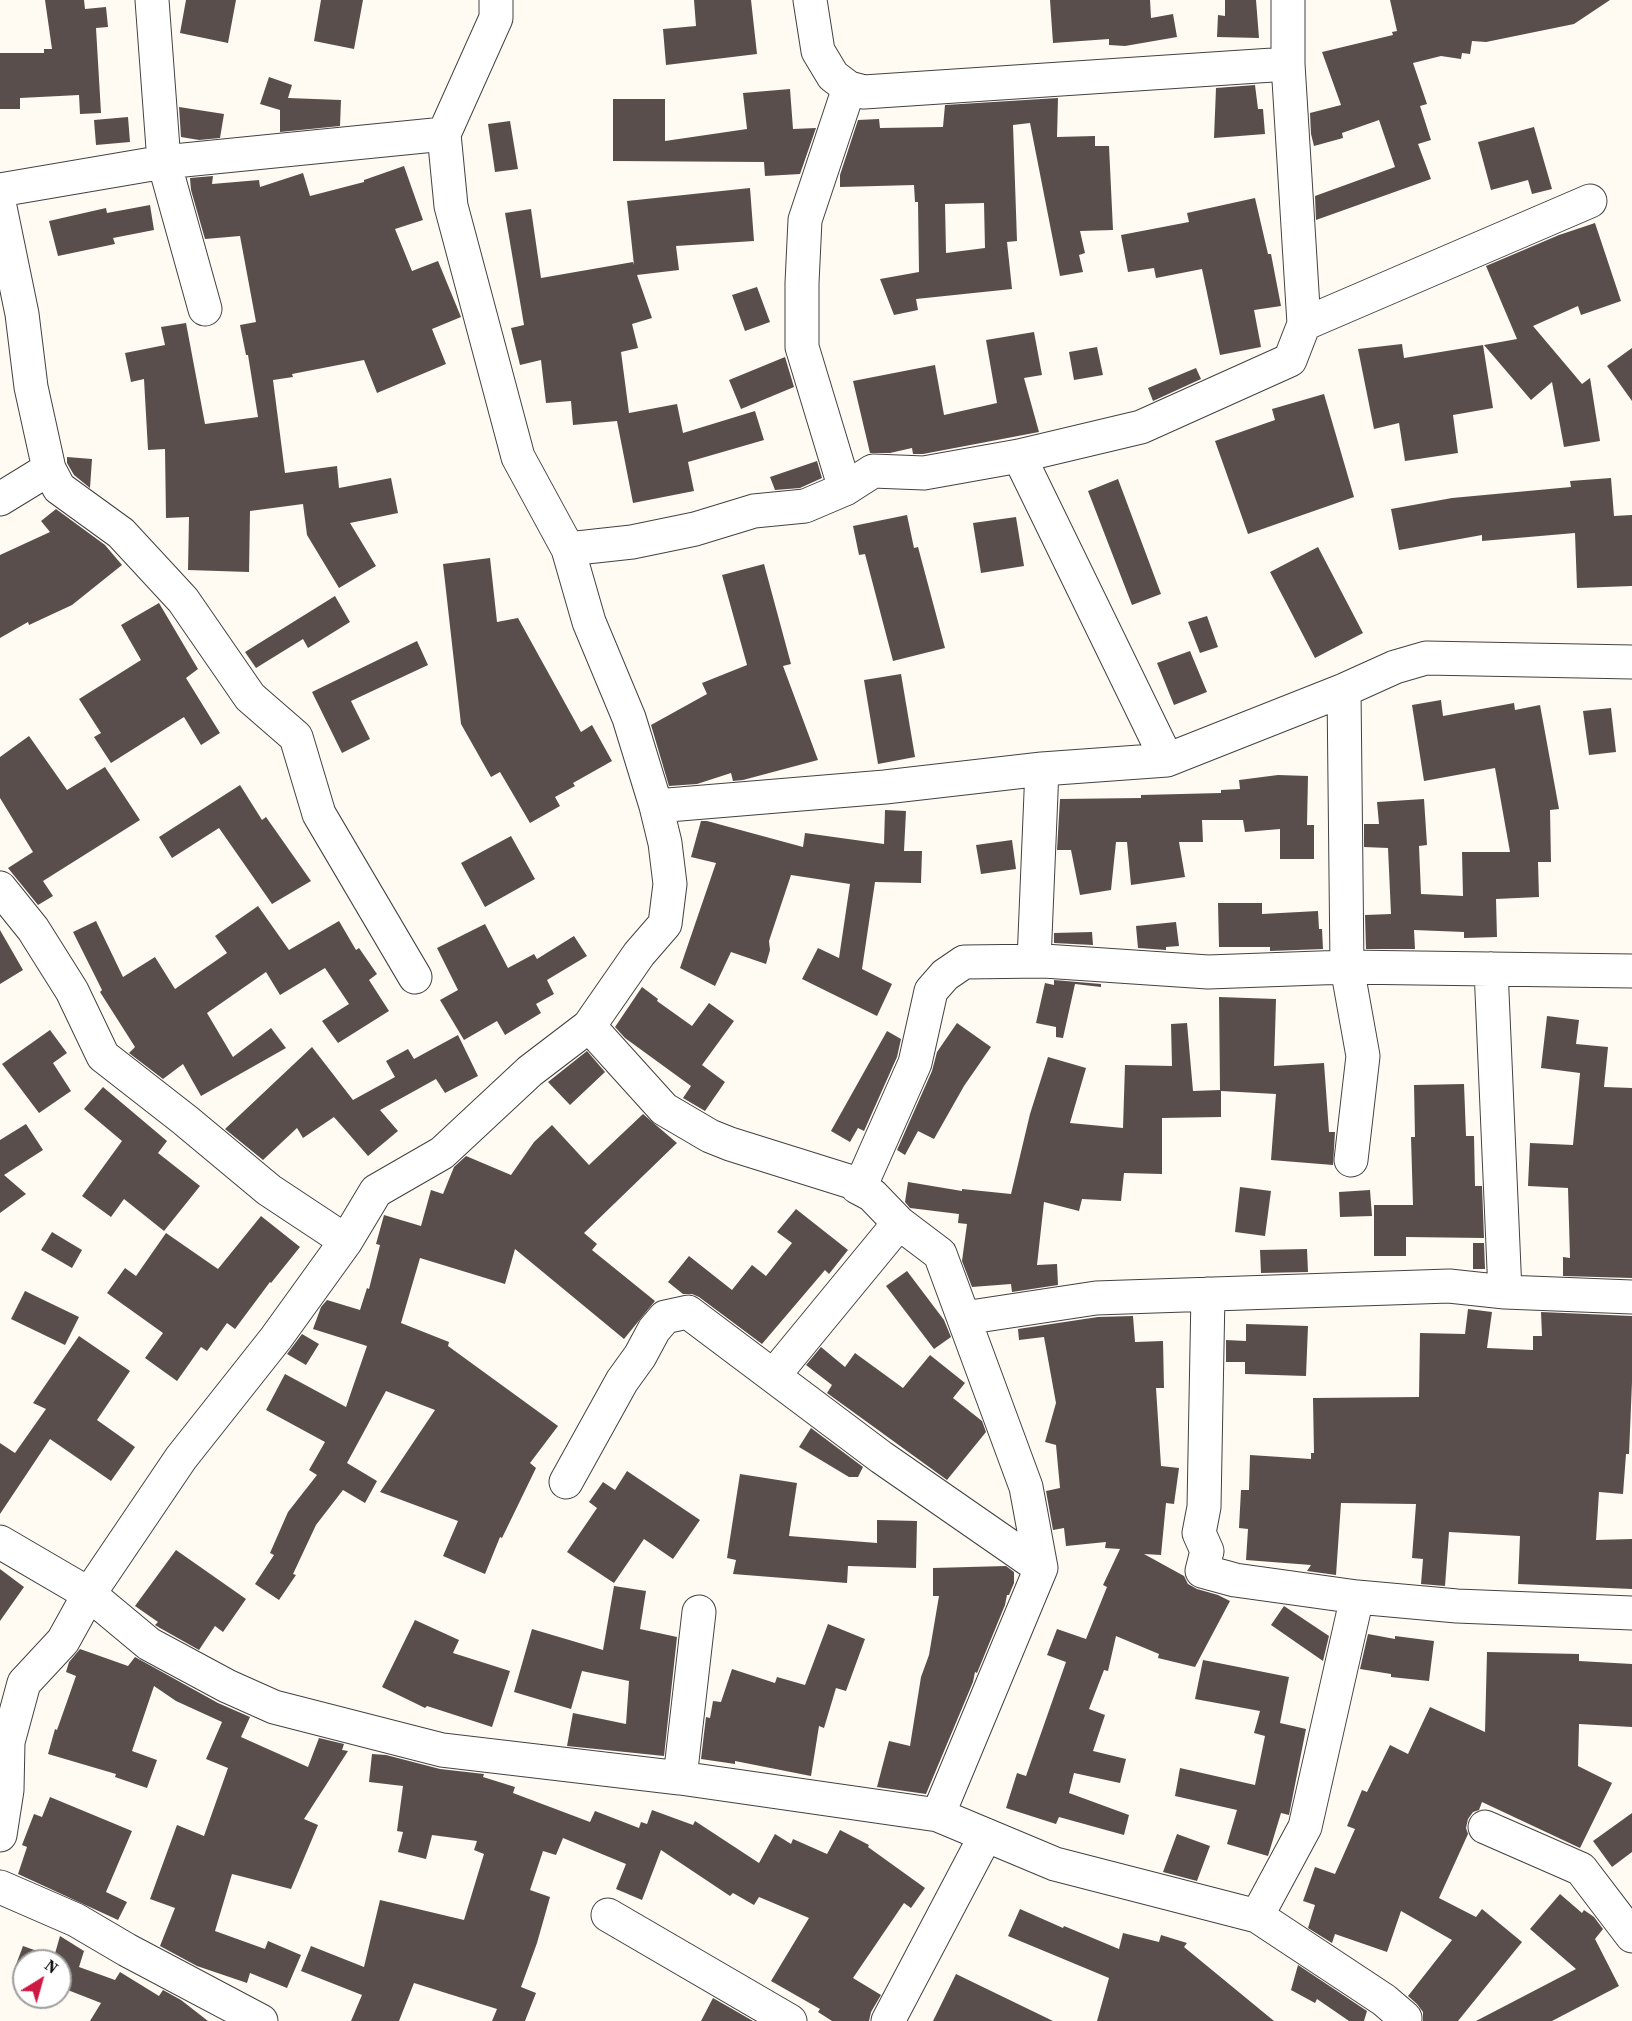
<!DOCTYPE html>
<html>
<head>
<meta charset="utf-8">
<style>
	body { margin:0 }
	#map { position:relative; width:1632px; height:2021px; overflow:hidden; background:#fffaf2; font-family:"Source Serif 4",serif }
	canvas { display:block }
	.north { position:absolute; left:12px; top:1949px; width:60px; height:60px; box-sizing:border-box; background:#fff; border:2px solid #9f9f9f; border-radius:50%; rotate:37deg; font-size:16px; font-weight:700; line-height:24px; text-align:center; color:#0f0f0f }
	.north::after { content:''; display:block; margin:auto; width:21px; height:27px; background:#ce1942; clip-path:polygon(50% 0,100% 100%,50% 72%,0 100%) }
</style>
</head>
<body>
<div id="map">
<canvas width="1632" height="2021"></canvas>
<div class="north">N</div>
</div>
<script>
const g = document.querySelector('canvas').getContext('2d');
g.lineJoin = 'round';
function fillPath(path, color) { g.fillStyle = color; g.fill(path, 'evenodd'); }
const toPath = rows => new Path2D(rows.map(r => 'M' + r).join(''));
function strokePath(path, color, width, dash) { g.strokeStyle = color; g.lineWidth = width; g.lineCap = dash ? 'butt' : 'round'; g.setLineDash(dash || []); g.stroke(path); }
fillPath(toPath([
	[45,0,84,0,85,9,106,7,108,27,96,28,101,113,80,114,79,95,20,98,20,109,0,109,0,53,44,53,44,49,52,49],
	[186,0,236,0,228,43,180,33],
	[321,0,363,0,354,49,314,41],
	[694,0,751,0,757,54,666,65,663,29,696,26],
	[1050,0,1150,0,1151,18,1173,14,1177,37,1125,46,1109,45,1109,39,1053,43],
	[1225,0,1256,0,1259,38,1217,37,1218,15,1225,16],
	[1390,0,1610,0,1574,24,1486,42,1472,41,1470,54,1462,53,1461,59,1441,56,1413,63,1427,104,1420,106,1431,140,1418,144,1431,179,1316,220,1315,196,1395,167,1379,120,1342,133,1343,138,1314,146,1311,134,1310,113,1341,105,1322,52,1393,35,1392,32,1397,31],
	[269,77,292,85,288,98,341,100,340,126,280,132,280,110,260,104],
	[1255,85,1258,109,1263,109,1265,134,1214,138,1216,88],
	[790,89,793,129,816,128,800,174,765,176,764,162,613,161,613,99,665,99,665,141,747,129,743,93],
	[1058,98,1057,137,1095,136,1095,146,1109,146,1113,230,1080,231,1085,253,1079,255,1083,272,1060,276,1030,123,1013,125,1017,241,1007,242,1012,289,916,299,918,310,894,315,880,279,919,272,918,202,915,202,914,185,840,187,840,175,858,120,879,119,880,128,943,127,945,105],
	[984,203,985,248,946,253,945,204],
	[179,107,224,114,220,138,199,140,181,137],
	[128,117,130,142,96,145,94,120],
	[510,121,518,169,495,172,488,124],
	[1534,127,1552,189,1532,194,1528,180,1491,190,1478,142],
	[404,166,423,220,395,229,412,271,438,261,461,317,432,329,446,364,377,393,364,360,292,374,293,377,273,380,285,473,337,466,339,488,391,478,398,513,350,523,376,566,339,588,307,535,303,504,250,511,249,572,188,570,189,517,166,518,165,449,148,450,144,379,131,382,125,353,165,345,161,327,186,323,205,424,258,417,248,355,246,355,240,325,256,322,240,236,205,239,191,190,190,178,213,176,212,184,259,180,260,187,303,173,310,196,364,182,364,180],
	[750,188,754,241,676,246,679,270,637,275,652,318,632,324,638,348,621,352,629,413,677,404,683,433,755,411,764,440,688,462,694,491,633,503,617,421,573,425,571,401,546,403,541,360,520,365,511,328,524,325,505,213,531,209,541,278,633,262,634,265,627,201],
	[1255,198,1268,254,1271,254,1281,306,1254,310,1261,347,1220,355,1202,269,1156,278,1154,268,1128,272,1121,235,1189,222,1187,213],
	[150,205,154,230,113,238,115,244,58,256,49,221,106,208,107,213],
	[1595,223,1621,301,1581,315,1578,306,1533,326,1582,384,1590,378,1600,441,1564,447,1552,382,1531,400,1484,345,1517,339,1486,266,1559,235],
	[757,287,770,322,745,331,732,295],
	[1034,332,1042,375,1024,378,1039,432,923,454,913,454,912,448,890,453,870,453,853,381,935,365,944,415,997,403,986,340],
	[1402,344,1404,358,1483,345,1493,408,1453,415,1458,453,1405,461,1399,423,1374,429,1358,349],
	[1097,347,1103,375,1074,380,1069,352],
	[1632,348,1632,401,1607,366],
	[785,357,794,387,741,409,729,380],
	[1196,368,1201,379,1153,401,1148,388],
	[1324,394,1354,497,1248,534,1215,441,1275,420,1272,409],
	[67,457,92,459,90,488,74,475,67,463],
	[817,461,822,478,800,488,775,490,770,477],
	[1611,478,1614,516,1632,515,1632,586,1577,588,1575,533,1482,541,1482,535,1399,550,1391,509,1452,498,1571,487,1570,481],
	[1118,479,1161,594,1132,605,1088,491],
	[56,509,105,545,122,565,72,605,29,625,28,622,0,638,0,555,50,532,41,521],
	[907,515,914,548,918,547,945,648,893,661,865,554,859,555,853,526],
	[1016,517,1024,566,981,573,973,523],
	[1318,547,1363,633,1315,658,1270,572],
	[490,558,497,622,518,618,581,732,592,725,612,761,573,783,575,786,555,797,560,806,530,823,500,772,491,777,461,724,443,564],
	[764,564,791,664,783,666,818,760,743,780,733,781,731,773,697,784,669,786,651,725,707,694,702,683,747,665,722,575],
	[335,596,350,622,308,648,303,639,256,668,245,652],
	[159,603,198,669,186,678,220,733,201,745,184,717,111,763,94,737,101,733,79,699,141,660,121,625],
	[1207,616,1218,647,1200,653,1188,622],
	[417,641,428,665,351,701,370,739,342,753,312,692],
	[1190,651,1207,692,1174,705,1157,663],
	[901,674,915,757,878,764,864,680],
	[1441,700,1443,716,1514,703,1515,710,1540,705,1559,809,1550,810,1551,862,1538,862,1539,897,1496,899,1497,937,1464,938,1464,932,1414,930,1415,949,1366,949,1365,915,1391,914,1388,848,1364,847,1364,824,1379,824,1377,802,1424,799,1427,845,1419,846,1421,894,1463,896,1462,852,1510,852,1495,768,1424,781,1412,705],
	[1611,708,1616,752,1589,755,1583,711],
	[29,736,67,790,105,767,140,820,43,881,53,896,38,905,8,868,33,852,0,798,0,757],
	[1278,775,1308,776,1307,825,1314,825,1314,859,1280,859,1280,829,1245,832,1243,820,1202,820,1203,842,1179,842,1185,877,1131,885,1127,842,1116,842,1111,890,1080,895,1071,850,1057,850,1060,799,1141,798,1141,795,1221,793,1221,790,1240,789,1239,780],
	[240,785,262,820,266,817,311,881,272,904,219,828,172,858,159,837],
	[885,810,906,811,904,851,922,851,921,883,875,882,862,969,892,984,877,1016,802,979,818,948,839,958,850,884,791,875,769,941,770,950,766,964,731,952,715,986,680,968,716,863,691,857,701,821,707,821,803,847,805,833,884,844],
	[511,836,535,879,485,907,461,863],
	[1012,840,1016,869,981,874,976,845],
	[1218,903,1262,903,1262,914,1318,911,1319,929,1322,929,1323,949,1270,951,1270,947,1219,947],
	[258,906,289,950,339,921,356,950,359,948,377,974,369,980,389,1011,338,1043,322,1021,349,1004,325,968,280,995,266,972,207,1013,233,1057,271,1028,286,1048,201,1096,183,1064,163,1079,129,1053,135,1047,100,992,102,990,73,932,96,921,123,977,155,957,175,989,227,953,215,936],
	[1176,922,1179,946,1166,947,1166,950,1138,948,1136,926],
	[485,924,508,968,534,954,537,959,574,936,587,956,547,980,554,994,536,1004,541,1013,505,1035,497,1021,464,1040,440,1000,458,990,437,948],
	[0,930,23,970,0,984],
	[1092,932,1093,945,1054,943,1054,933],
	[1054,980,1101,984,1101,987,1075,984,1063,1038,1056,1037,1056,1027,1036,1023,1045,983,1054,985],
	[642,987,658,999,657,1001,692,1026,709,1003,734,1021,702,1065,725,1082,705,1111,683,1098,691,1086,625,1038,615,1027],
	[1219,997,1276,999,1274,1066,1324,1063,1329,1132,1335,1132,1333,1165,1271,1160,1276,1094,1221,1091,1221,1117,1162,1118,1162,1174,1124,1173,1121,1201,1082,1199,1079,1211,1044,1202,1037,1265,1057,1264,1058,1285,1012,1292,1011,1284,972,1287,962,1261,967,1224,958,1223,959,1214,910,1208,905,1202,908,1182,962,1191,962,1189,1011,1194,1030,1114,1048,1057,1086,1068,1070,1123,1123,1128,1125,1065,1172,1066,1171,1024,1187,1023,1193,1091,1220,1090],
	[1547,1016,1579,1020,1576,1044,1608,1047,1604,1087,1632,1088,1632,1278,1563,1276,1563,1257,1570,1258,1568,1188,1528,1186,1530,1143,1573,1145,1580,1073,1541,1068],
	[957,1023,991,1047,964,1086,934,1139,918,1131,905,1155,897,1150,932,1071,937,1052],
	[50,1030,67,1053,53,1063,71,1091,39,1113,2,1064],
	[887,1031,901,1039,897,1057,864,1131,858,1128,850,1142,831,1131],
	[458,1035,478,1076,445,1093,436,1079,380,1110,398,1131,368,1156,334,1117,303,1138,297,1128,263,1160,225,1129,312,1047,353,1100,395,1077,386,1061,408,1049,414,1059],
	[587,1051,605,1072,570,1105,548,1082],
	[1464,1084,1466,1136,1474,1136,1475,1186,1482,1186,1484,1238,1406,1237,1406,1256,1374,1256,1374,1205,1413,1205,1411,1137,1415,1137,1414,1085],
	[103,1087,167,1141,158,1153,200,1186,164,1231,124,1199,111,1217,82,1196,122,1141,84,1109],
	[643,1114,677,1143,584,1233,597,1244,592,1250,655,1301,624,1339,515,1249,505,1284,420,1258,401,1323,449,1342,448,1346,558,1426,530,1463,536,1468,502,1538,500,1537,485,1574,443,1556,458,1521,380,1492,435,1410,386,1391,347,1463,377,1481,365,1503,343,1490,316,1525,293,1574,296,1575,279,1600,255,1584,274,1555,270,1553,288,1512,317,1475,309,1470,325,1442,266,1410,285,1374,346,1407,367,1346,313,1329,321,1307,327,1300,360,1310,367,1288,369,1289,380,1245,376,1244,384,1215,421,1226,431,1190,443,1194,454,1167,466,1156,511,1175,534,1142,552,1125,589,1165],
	[26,1124,43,1150,4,1175,26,1194,0,1213,0,1140],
	[1240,1187,1271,1191,1265,1236,1235,1232],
	[1370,1190,1372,1216,1340,1217,1339,1192],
	[796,1209,848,1250,829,1274,825,1270,762,1344,699,1297,692,1294,683,1294,668,1282,689,1256,732,1290,752,1265,766,1276,792,1243,777,1232],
	[261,1216,300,1247,271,1283,270,1282,235,1329,227,1323,207,1351,201,1347,177,1381,145,1358,163,1333,107,1293,125,1268,136,1276,166,1233,218,1269],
	[52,1232,82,1250,72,1268,41,1250],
	[1473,1243,1484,1243,1485,1269,1473,1269],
	[1307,1249,1308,1272,1261,1273,1260,1250],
	[907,1271,944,1320,951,1337,934,1349,886,1286],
	[25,1291,79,1317,65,1345,11,1319],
	[1468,1309,1492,1312,1487,1348,1533,1350,1533,1336,1542,1336,1541,1312,1632,1316,1632,1382,1629,1454,1626,1454,1623,1494,1599,1492,1596,1540,1632,1539,1632,1589,1518,1584,1520,1536,1449,1532,1445,1586,1421,1584,1423,1559,1412,1558,1416,1504,1341,1503,1336,1575,1307,1571,1311,1565,1246,1560,1248,1529,1239,1528,1241,1490,1249,1490,1250,1455,1311,1459,1311,1453,1314,1453,1313,1398,1419,1397,1420,1333,1465,1334],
	[1133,1316,1135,1342,1163,1341,1164,1388,1156,1388,1161,1466,1179,1468,1174,1504,1166,1503,1161,1555,1144,1554,1184,1576,1188,1584,1197,1589,1218,1595,1230,1601,1195,1667,1158,1658,1159,1654,1116,1636,1108,1671,1104,1670,1089,1709,1105,1715,1093,1751,1126,1759,1120,1783,1074,1773,1069,1793,1129,1815,1124,1835,1059,1817,1056,1824,1006,1808,1017,1773,1026,1776,1066,1662,1047,1655,1057,1629,1086,1639,1107,1587,1103,1585,1120,1549,1105,1548,1106,1542,1066,1546,1064,1528,1053,1530,1046,1491,1060,1488,1056,1445,1045,1442,1056,1403,1044,1337,1019,1340,1018,1329,1098,1317],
	[1246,1324,1308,1326,1306,1376,1245,1374,1245,1362,1226,1362,1226,1340,1246,1341],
	[302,1334,319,1344,306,1365,287,1354],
	[79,1336,130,1371,97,1420,135,1447,111,1481,50,1439,0,1514,0,1443,15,1453,46,1409,33,1403],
	[821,1347,845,1367,855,1353,903,1388,930,1355,965,1383,953,1398,982,1421,986,1432,947,1480,827,1393,832,1385,806,1365],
	[811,1428,863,1467,858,1477,849,1477,799,1447],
	[627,1471,700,1520,673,1559,644,1539,614,1583,567,1552,597,1508,589,1502,603,1482,615,1490],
	[740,1474,797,1483,789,1536,877,1543,877,1520,917,1521,916,1568,848,1566,847,1583,733,1574,736,1560,727,1558],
	[176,1550,246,1599,223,1632,215,1626,199,1650,160,1628,155,1625,158,1622,135,1606],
	[1006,1566,1014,1572,1014,1583,1009,1595,1007,1595,1005,1605,977,1673,975,1672,973,1682,926,1794,877,1787,889,1741,910,1746,921,1677,929,1655,939,1596,933,1596,933,1568],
	[0,1569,24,1587,0,1621],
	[614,1586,646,1591,640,1629,677,1637,664,1756,567,1746,573,1713,626,1724,629,1681,582,1671,571,1709,514,1692,532,1629,603,1650],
	[1284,1606,1329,1636,1323,1661,1271,1625],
	[415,1620,459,1640,453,1653,510,1671,492,1727,427,1706,425,1708,382,1687],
	[828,1624,865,1639,846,1691,836,1688,824,1728,819,1726,811,1776,735,1761,735,1764,701,1759,706,1717,710,1718,713,1701,721,1702,732,1669,775,1683,777,1677,805,1685],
	[1368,1634,1395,1639,1395,1636,1434,1641,1429,1681,1391,1677,1391,1674,1360,1669],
	[80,1649,128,1666,135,1657,218,1703,250,1717,241,1737,308,1767,319,1738,344,1744,342,1750,348,1751,304,1819,318,1825,291,1889,232,1874,215,1931,265,1949,268,1941,301,1955,287,1988,250,1973,247,1983,197,1966,160,1946,175,1908,150,1899,177,1825,204,1836,228,1768,206,1759,222,1722,176,1701,154,1686,132,1751,157,1760,147,1788,115,1777,116,1774,48,1754,55,1729,57,1730,76,1676,66,1672,69,1662],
	[1487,1652,1579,1654,1579,1661,1632,1664,1632,1727,1579,1724,1578,1766,1612,1783,1580,1848,1482,1802,1479,1810,1473,1812,1468,1819,1466,1828,1468,1834,1439,1898,1476,1917,1482,1909,1522,1942,1458,2021,1423,2021,1423,2012,1417,2004,1408,1996,1452,1940,1401,1911,1387,1952,1335,1934,1332,1943,1308,1928,1315,1905,1303,1901,1315,1867,1335,1874,1355,1829,1347,1826,1362,1790,1367,1792,1390,1745,1408,1754,1430,1707,1485,1732],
	[1203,1660,1289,1677,1280,1723,1306,1729,1289,1815,1281,1813,1268,1856,1227,1844,1237,1810,1175,1796,1180,1768,1255,1785,1265,1736,1254,1733,1260,1711,1195,1699],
	[372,1754,386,1755,440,1769,484,1774,483,1777,515,1787,513,1793,590,1822,595,1811,639,1828,641,1822,647,1824,652,1810,693,1825,695,1821,759,1863,775,1834,791,1844,793,1839,827,1854,840,1830,869,1845,868,1847,925,1888,911,1908,904,1903,853,1978,881,1995,871,2012,869,2021,832,2021,818,2012,820,2009,771,1981,809,1918,759,1897,754,1905,733,1893,730,1896,661,1850,642,1900,616,1889,626,1864,563,1838,556,1855,543,1851,530,1890,550,1897,537,1943,521,1987,536,1993,525,2021,492,2021,497,2009,414,1983,399,2021,351,2021,362,1995,301,1971,311,1946,364,1967,380,1900,464,1920,484,1854,474,1850,477,1841,432,1835,426,1859,398,1852,403,1832,397,1831,403,1786,369,1782],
	[50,1797,132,1831,106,1892,127,1902,118,1920,18,1874,27,1847,22,1845,34,1814,42,1817],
	[1632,1813,1632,1852,1612,1867,1593,1841],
	[1177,1834,1210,1846,1197,1881,1163,1872],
	[1560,1894,1582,1913,1584,1910,1594,1917,1603,1929,1595,1939,1619,1986,1552,2021,1476,2021,1576,1969,1530,1929],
	[1020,1909,1063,1928,1064,1926,1119,1949,1123,1933,1159,1942,1161,1935,1187,1943,1184,1947,1274,2021,1097,2021,1109,1978,1008,1936],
	[60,1936,84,1951,79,1967,115,1980,120,1972,159,1996,163,1990,181,2000,208,2021,90,2021,101,2003,60,1987,60,1961,24,1961,24,1974,14,1970,23,1946,54,1957],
	[1298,1965,1367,2011,1364,2021,1349,2021,1317,1999,1315,2003,1291,1990],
	[956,1974,1053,2021,933,2021],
	[713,1998,753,2021,701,2021]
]), '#594e4b');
const minor = toPath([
	[152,0,164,162,205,309],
	[810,0,818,51,833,76,849,88,864,92,1288,64],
	[0,190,164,162,444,134],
	[0,207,22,314,31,387,49,469,59,488,121,533,183,600,250,697,296,737,319,814,415,977],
	[1304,324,1590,201],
	[1019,456,1167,760],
	[845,489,802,347,802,283,805,220,849,88],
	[0,499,49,469],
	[568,549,632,542,695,529,754,511,805,506,845,489,873,471,924,473,1019,456,1141,427,1290,360,1304,324,1288,64,1288,0],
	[1344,690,1347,967,1363,1056,1351,1160],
	[656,806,885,787,1042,769,1167,760,1344,690,1395,667,1426,658,1632,662],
	[0,888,33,929,72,991,103,1056,185,1120,269,1190,346,1241],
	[1034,961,1042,769],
	[1491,969,1505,1292],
	[589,1026,664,1109,710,1136,730,1144,861,1185,857,1187,872,1195,899,1223,940,1254,1026,1487,1041,1568,938,1815],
	[861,1185,915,1063,931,991,945,975,964,962,1044,961,1208,972,1347,967,1632,971],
	[1208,1294,1204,1507,1199,1533,1207,1551,1202,1571,1235,1580,1357,1597,1457,1606,1632,1613],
	[964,1318,1096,1298,1449,1286,1505,1292,1632,1297],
	[774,1375,899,1223],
	[566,1482,622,1381,640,1356,654,1330,665,1317,688,1312,881,1457,1041,1568],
	[0,1542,89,1594,149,1644,227,1686,274,1707,442,1750,680,1778,938,1815,1055,1864,1257,1916,1384,2000,1405,2018,1404,2021],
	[680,1778,699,1612],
	[1485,1827,1581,1869,1632,1936],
	[0,1835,7,1790,8,1742,24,1683,63,1641,89,1594,181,1458,276,1338,346,1241,376,1191,442,1153,530,1071,589,1026,639,954,665,924,670,884,665,843,656,806,629,718,589,622,568,549,518,457,451,206,444,134,496,18,496,0],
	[0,1887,76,1920,127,1950,261,2021],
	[608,1915,790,2021],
	[1257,1916,1305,1827,1357,1597],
	[888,2021,986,1835]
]);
strokePath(minor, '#424242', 35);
strokePath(minor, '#fff', 33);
</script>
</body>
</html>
